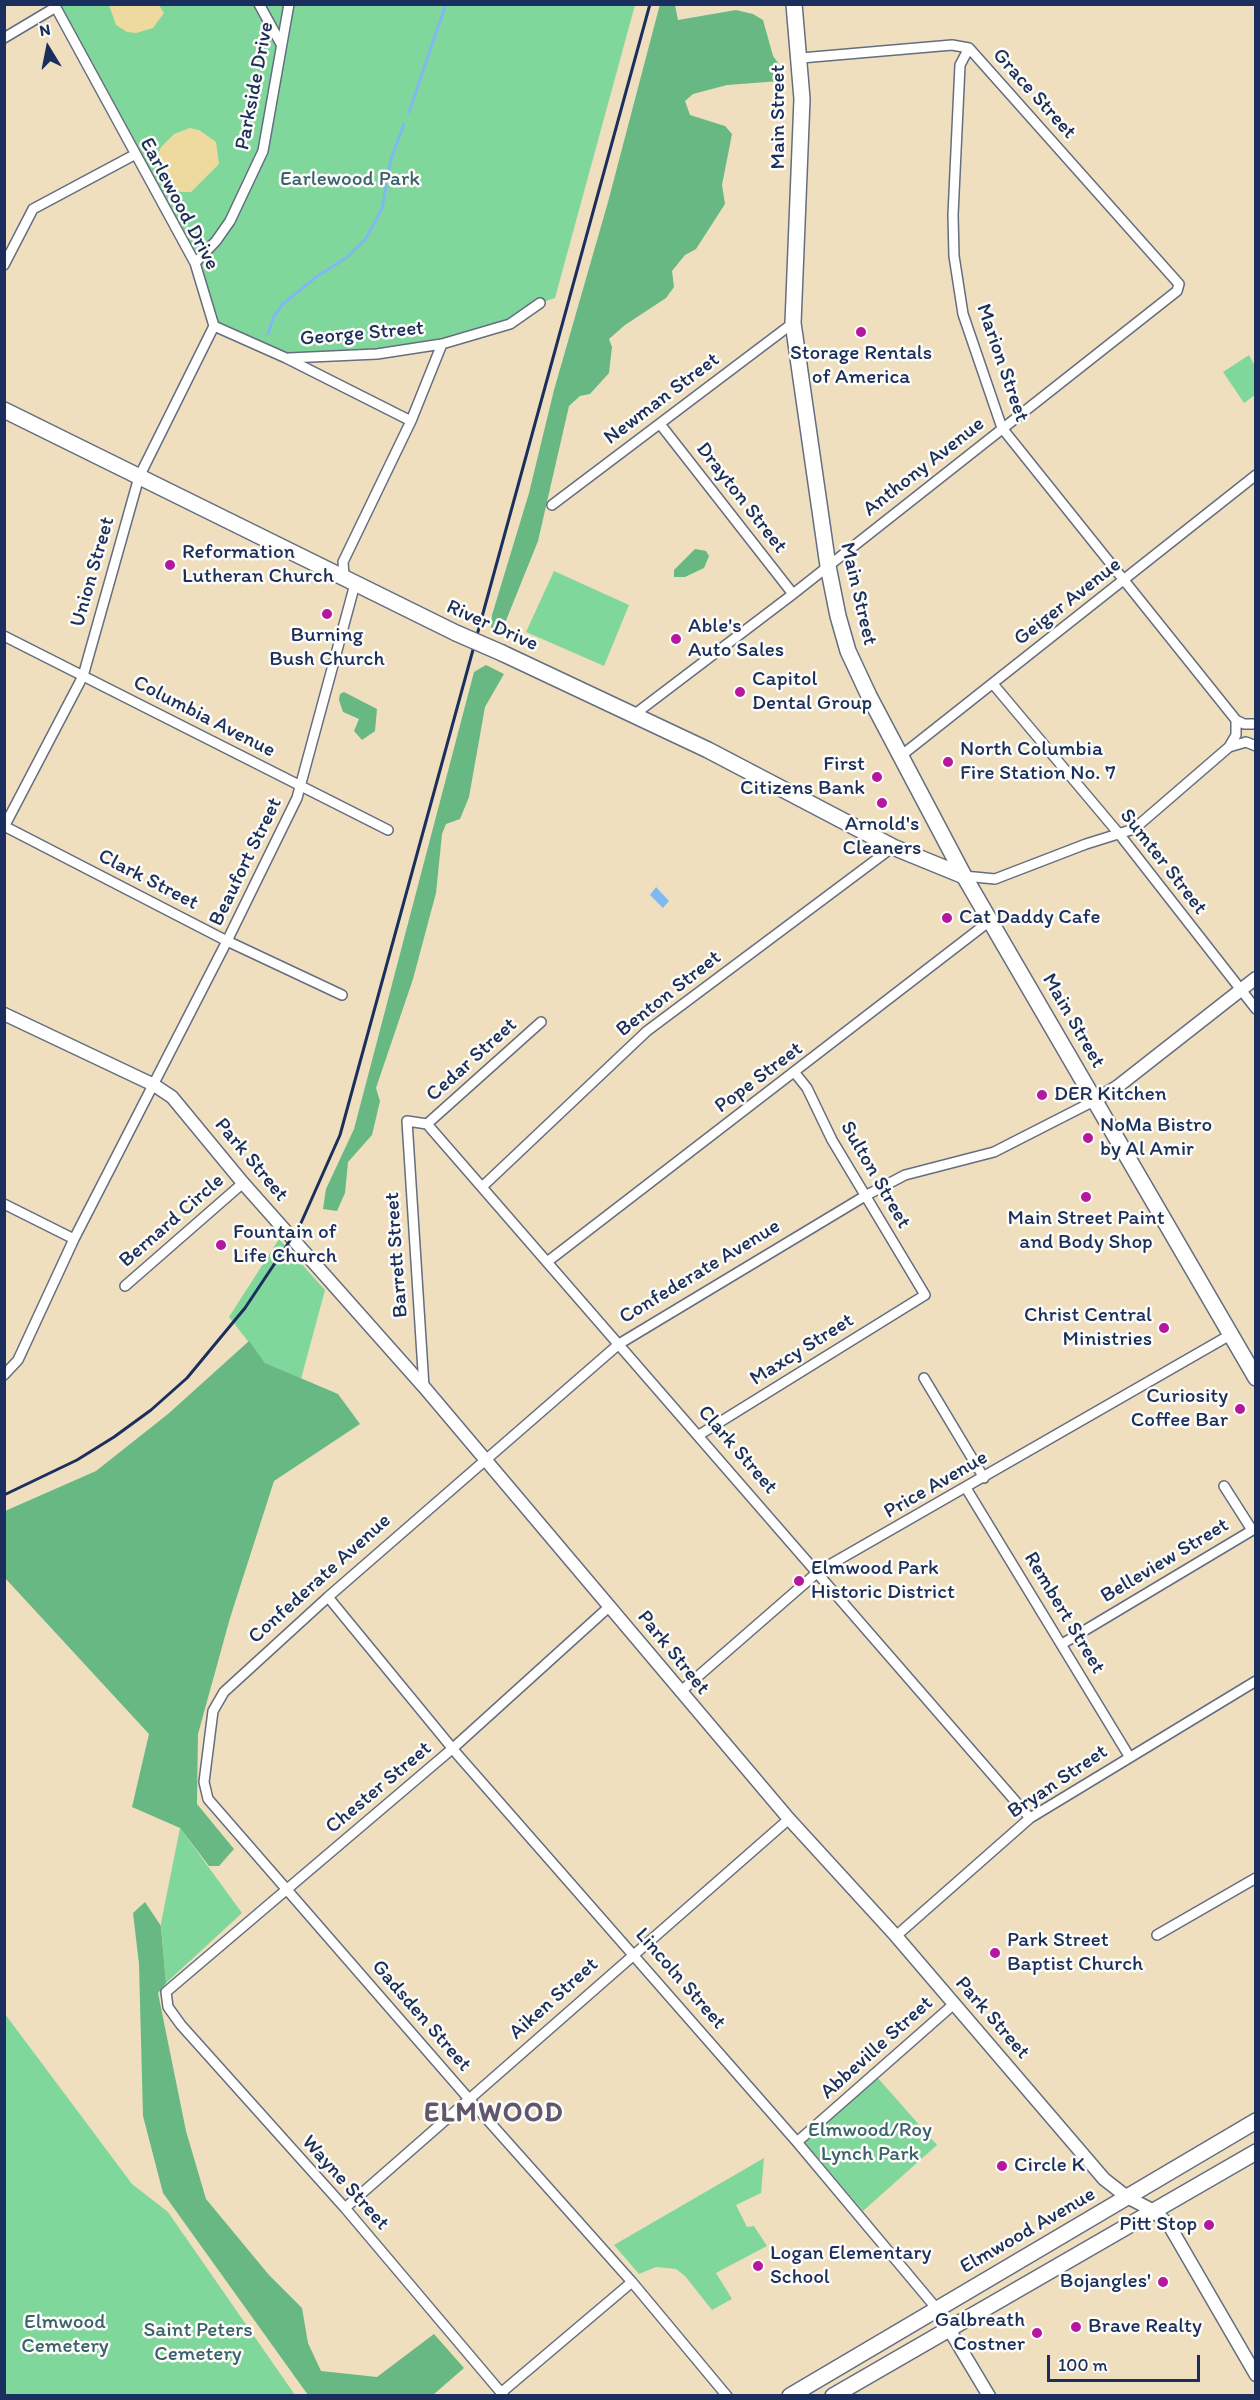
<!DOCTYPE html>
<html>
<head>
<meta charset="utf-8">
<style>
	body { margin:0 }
	#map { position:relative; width:1260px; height:2400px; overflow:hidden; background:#efdfbf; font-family:Itim,sans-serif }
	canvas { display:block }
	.frame { position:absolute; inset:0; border:6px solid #1b2f5e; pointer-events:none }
	.north { position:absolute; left:18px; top:18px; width:60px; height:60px; -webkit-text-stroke:4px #fdfcf7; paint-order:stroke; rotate:350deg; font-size:16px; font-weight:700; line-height:24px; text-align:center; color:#1b2f5e }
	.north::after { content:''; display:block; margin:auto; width:21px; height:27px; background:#1b2f5e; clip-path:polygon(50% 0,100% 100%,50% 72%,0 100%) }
	.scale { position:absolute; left:1047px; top:2355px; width:153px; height:27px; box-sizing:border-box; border:3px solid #1b2f5e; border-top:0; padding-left:8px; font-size:18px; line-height:21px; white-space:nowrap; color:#1b2f5e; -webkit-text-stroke:4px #fdfcf7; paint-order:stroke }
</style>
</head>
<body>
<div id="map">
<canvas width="1260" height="2400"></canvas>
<div class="frame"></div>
<div class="north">N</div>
<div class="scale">100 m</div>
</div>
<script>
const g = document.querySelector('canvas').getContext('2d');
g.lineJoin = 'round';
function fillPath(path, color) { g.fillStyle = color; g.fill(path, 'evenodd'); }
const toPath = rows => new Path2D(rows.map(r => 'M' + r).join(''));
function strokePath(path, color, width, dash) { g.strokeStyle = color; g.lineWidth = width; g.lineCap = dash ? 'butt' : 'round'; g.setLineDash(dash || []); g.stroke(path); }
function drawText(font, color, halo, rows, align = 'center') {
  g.font = font + ' Itim,sans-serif'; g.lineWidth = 5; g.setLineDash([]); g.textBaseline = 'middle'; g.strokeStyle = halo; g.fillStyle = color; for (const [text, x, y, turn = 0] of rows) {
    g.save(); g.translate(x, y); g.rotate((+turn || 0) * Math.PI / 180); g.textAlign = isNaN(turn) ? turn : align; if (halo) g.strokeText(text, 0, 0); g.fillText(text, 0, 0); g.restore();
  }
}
fillPath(toPath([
	[57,4,635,5,555,298,540,303,510,324,442,344,286,358,214,326,195,263],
	[1249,355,1255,366,1255,395,1244,403,1223,372],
	[554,571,629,605,604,666,526,632],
	[279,1239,325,1290,301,1379,265,1363,229,1317],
	[180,1828,242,1913,166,1983,161,1923],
	[5,2014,132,2184,168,2212,295,2395,5,2395],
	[877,2077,937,2145,863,2211,804,2141],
	[764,2158,761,2193,736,2205,747,2227,754,2226,767,2246,716,2273,732,2299,712,2310,685,2276,676,2269,656,2267,639,2274,614,2245]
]), '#80d79b');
fillPath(toPath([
	[660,4,675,5,678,20,736,10,753,14,763,20,773,56,781,67,780,81,727,85,693,94,685,101,690,115,725,126,732,134,722,185,725,204,696,249,685,255,672,271,674,287,666,298,625,325,609,339,612,347,609,373,590,394,580,396,569,406,538,541,503,628,494,632,491,627,492,615,529,493,554,390,608,202],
	[695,549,706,551,709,556,704,568,685,577,674,577,674,570],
	[486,665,504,674,485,707,469,797,460,819,446,824,442,834,436,893,413,979,376,1088,380,1101,372,1135,348,1162,345,1193,337,1211,323,1209,326,1189,354,1129,474,672],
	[344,692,377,709,375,731,362,740,354,731,359,719,343,712,339,700,340,694],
	[249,1341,265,1363,338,1394,360,1424,274,1481,230,1618,198,1734,197,1804,234,1849,219,1866,209,1866,180,1828,132,1807,149,1734,5,1578,5,1511,96,1471,168,1414],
	[145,1902,161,1926,166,1983,158,1993,186,2131,206,2199,269,2275,302,2308,308,2343,321,2371,377,2377,434,2334,464,2368,433,2395,308,2395,163,2193,143,2116,139,1964,133,1913]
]), '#68b883');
fillPath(toPath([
	[109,5,159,5,164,13,153,28,136,33,127,32,116,25],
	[190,128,199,130,216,142,219,164,191,192,180,192,160,165,158,154,161,147,174,134]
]), '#eeda9e');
fillPath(toPath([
	[656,887,669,901,663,908,650,895]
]), '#7fb9f0');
strokePath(toPath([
	[409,112,446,4],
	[268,334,274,316,283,304,316,277,346,258,365,240,382,209,391,159,404,124]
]), '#7fb9f0', 3);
const minor = toPath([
	[54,4,195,263,214,326,286,358,411,421],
	[259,4,281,44],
	[4,38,56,7],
	[969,48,960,65,953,215,954,256,963,314,1002,428,1236,720,1244,724,1256,724],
	[195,263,216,241,230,221,263,151,289,4],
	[4,265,33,209,134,155],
	[289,358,377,354,442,344,510,324,540,303],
	[660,424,793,594],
	[552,505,793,323],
	[4,636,388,830],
	[993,684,1120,835,1256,1009],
	[635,714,793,594,1177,291,1179,284,969,48,952,45,801,58],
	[1229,747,1246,742,1256,746],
	[902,755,1256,475],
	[4,826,227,941,342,995],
	[4,827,83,676,139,477,214,326],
	[964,876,995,879,1086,844,1134,829,1229,747,1236,735,1236,720],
	[427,1124,541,1022],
	[482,1187,647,1031,893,847],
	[4,1204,74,1239],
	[547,1262,991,920],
	[125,1286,243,1183],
	[4,1375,18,1360,74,1239,227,941,297,798,355,584,344,575,343,562,411,421,442,344],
	[924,1378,984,1478],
	[424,1387,407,1121,427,1124,1030,1818],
	[699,1435,925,1295,832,1140,807,1088,795,1073],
	[1224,1486,1252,1530],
	[966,1488,1129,1756],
	[328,1597,457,1754,797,2142,937,2309],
	[1062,1644,1256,1528],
	[680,1692,819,1571,1230,1335],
	[1157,1935,1256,1878],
	[896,1936,1030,1818,1256,1681],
	[797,2142,954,2004],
	[345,2208,789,1819],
	[502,2392,632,2282],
	[504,2396,345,2208,181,2025,168,2007,166,1992,452,1749,610,1606],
	[727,2396,632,2282,469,2099,208,1799,204,1782,213,1711,224,1692,328,1597,619,1344,865,1196,905,1175,994,1152,1094,1101]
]);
const tertiary = toPath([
	[4,1014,154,1085,172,1097,243,1183,424,1387,789,1819,896,1936,1104,2179,1127,2197,1154,2211,1169,2225,1256,2375],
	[1094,1101,1117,1087,1256,978],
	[937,2309,989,2396]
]);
const primary = toPath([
	[794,4,802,99,793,323,828,566,838,616,848,651,869,696,964,876,1256,1378],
	[4,410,456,633],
	[502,653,708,750,893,847,964,876]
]);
const trunk = toPath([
	[790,2396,1256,2121],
	[833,2396,1256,2152]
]);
strokePath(minor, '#656d80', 12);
strokePath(tertiary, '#656d80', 15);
strokePath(primary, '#656d80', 18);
strokePath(trunk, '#656d80', 18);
strokePath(minor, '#fff', 9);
strokePath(tertiary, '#fff', 12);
strokePath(primary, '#fff', 15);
strokePath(trunk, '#fff', 15);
strokePath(toPath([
	[4,1495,77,1460,114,1437,151,1410,187,1378,245,1308,287,1245,301,1223,340,1135,650,4]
]), '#1b2f5e', 3);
const primaryBridge = toPath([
	[456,633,502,653]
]);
strokePath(primaryBridge, '#656d80', 18, []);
strokePath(primaryBridge, '#fff', 15);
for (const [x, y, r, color] of [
	[861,332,6,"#b5179e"],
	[170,565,6,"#b5179e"],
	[327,614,6,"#b5179e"],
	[676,639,6,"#b5179e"],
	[740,692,6,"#b5179e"],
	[948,762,6,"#b5179e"],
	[877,777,6,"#b5179e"],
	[882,803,6,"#b5179e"],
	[947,918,6,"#b5179e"],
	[1042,1095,6,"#b5179e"],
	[1088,1138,6,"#b5179e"],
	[1086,1197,6,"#b5179e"],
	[221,1245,6,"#b5179e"],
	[1164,1328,6,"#b5179e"],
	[1240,1409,6,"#b5179e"],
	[799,1581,6,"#b5179e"],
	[995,1953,6,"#b5179e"],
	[1002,2166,6,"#b5179e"],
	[1209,2225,6,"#b5179e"],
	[758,2266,6,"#b5179e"],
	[1163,2282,6,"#b5179e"],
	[1076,2327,6,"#b5179e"],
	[1037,2333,6,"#b5179e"]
]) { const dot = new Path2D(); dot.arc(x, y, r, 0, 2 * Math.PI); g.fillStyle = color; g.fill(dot); strokePath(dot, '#fdfcf7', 2); }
drawText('21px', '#1b2f5e', '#fdfcf7', [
	["Parkside Drive",255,86,-79],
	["Grace Street",1034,94,48],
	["Main Street",779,117,-90],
	["Earlewood Drive",179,204,62],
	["George Street",362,334,-5],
	["Marion Street",1002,363,71],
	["Newman Street",662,399,-37],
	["Anthony Avenue",924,467,-38],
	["Drayton Street",741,498,52],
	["Union Street",93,572,-74],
	["Main Street",858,594,77],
	["Geiger Avenue",1068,602,-38],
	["River Drive",492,626,24],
	["Columbia Avenue",204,717,27],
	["Beaufort Street",246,862,-64],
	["Sumter Street",1163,862,52],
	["Clark Street",148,880,27],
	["Benton Street",669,994,-38],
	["Main Street",1073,1021,60],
	["Cedar Street",472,1060,-42],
	["Pope Street",759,1078,-37],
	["Park Street",251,1160,50],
	["Sulton Street",875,1175,60],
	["Bernard Circle",172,1221,-41],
	["Barrett Street",397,1255,-94],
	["Confederate Avenue",700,1272,-31],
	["Maxcy Street",802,1350,-32],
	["Clark Street",737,1450,49],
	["Price Avenue",936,1485,-30],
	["Belleview Street",1165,1561,-31],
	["Confederate Avenue",320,1579,-42],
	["Rembert Street",1064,1613,59],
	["Park Street",673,1653,51],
	["Bryan Street",1058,1782,-34],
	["Chester Street",379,1788,-40],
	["Lincoln Street",680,1979,49],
	["Aiken Street",554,1999,-42],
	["Gadsden Street",421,2016,49],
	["Park Street",992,2018,49],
	["Abbeville Street",877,2048,-42],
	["Wayne Street",345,2183,48],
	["Elmwood Avenue",1028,2231,-30]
]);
drawText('21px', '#396170', '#fdfcf7', [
	["Earlewood Park",350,180],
	["Elmwood/Roy",870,2131],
	["Lynch Park",870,2155],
	["Elmwood",65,2323],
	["Cemetery",65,2347],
	["Saint Peters",198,2331],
	["Cemetery",198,2355]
]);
drawText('21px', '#1b2f5e', '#fdfcf7', [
	["Storage Rentals",861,354,"center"],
	["of America",861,378,"center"],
	["Reformation",182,553],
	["Lutheran Church",182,577],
	["Able's",688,627],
	["Auto Sales",688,651],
	["Burning",327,636,"center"],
	["Bush Church",327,660,"center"],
	["Capitol",752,680],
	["Dental Group",752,704],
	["North Columbia",960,750],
	["Fire Station No. 7",960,774],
	["First",865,765,"right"],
	["Citizens Bank",865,789,"right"],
	["Arnold's",882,825,"center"],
	["Cleaners",882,849,"center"],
	["Cat Daddy Cafe",959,918],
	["DER Kitchen",1054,1095],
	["NoMa Bistro",1100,1126],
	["by Al Amir",1100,1150],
	["Main Street Paint",1086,1219,"center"],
	["and Body Shop",1086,1243,"center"],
	["Fountain of",233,1233],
	["Life Church",233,1257],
	["Christ Central",1152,1316,"right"],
	["Ministries",1152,1340,"right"],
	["Curiosity",1228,1397,"right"],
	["Coffee Bar",1228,1421,"right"],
	["Elmwood Park",811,1569],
	["Historic District",811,1593],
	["Park Street",1007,1941],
	["Baptist Church",1007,1965],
	["Circle K",1014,2166],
	["Pitt Stop",1197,2225,"right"],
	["Logan Elementary",770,2254],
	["School",770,2278],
	["Bojangles'",1151,2282,"right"],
	["Galbreath",1025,2321,"right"],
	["Costner",1025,2345,"right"],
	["Brave Realty",1088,2327]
], 'left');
g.letterSpacing = '1.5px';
drawText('bold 27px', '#60576e', '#fdfcf7', [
	["ELMWOOD",494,2114]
]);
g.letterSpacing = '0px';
</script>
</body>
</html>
